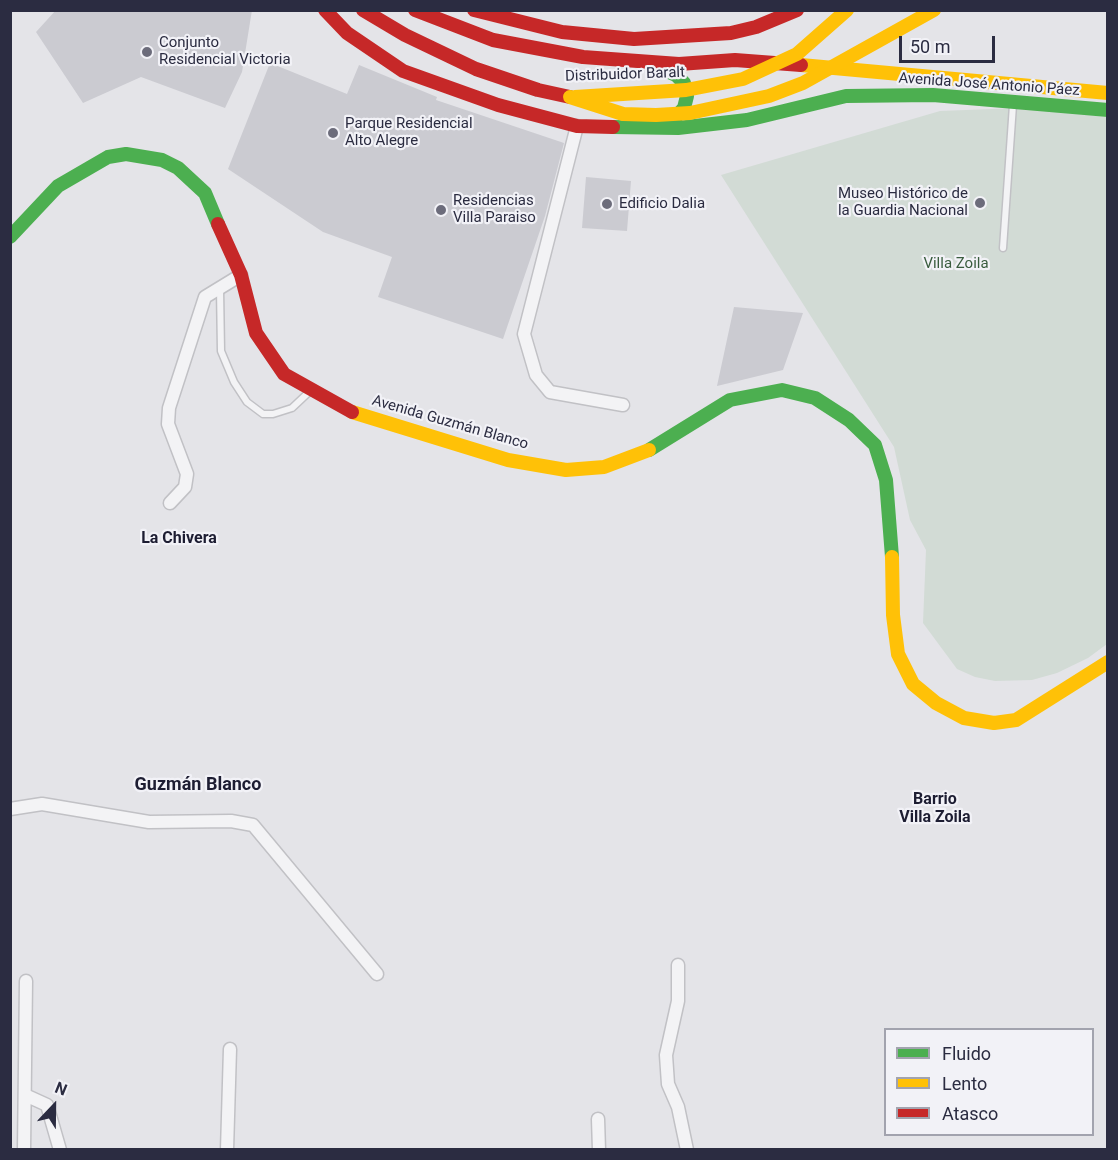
<!DOCTYPE html>
<html>
<head>
<meta charset="utf-8">
<style>
	body { margin:0 }
	#map { position:relative; width:1118px; height:1160px; overflow:hidden; background:#e4e4e8; font-family:Roboto,sans-serif }
	canvas { display:block }
	.frame { position:absolute; inset:0; border:12px solid #2b2c41; pointer-events:none }
	.legend { position:absolute; left:884px; top:1028px; width:210px; height:108px; box-sizing:border-box; background:#f2f2f7; border:2px solid #a2a3ae; margin:0; padding:8px 10px; list-style:none; font-size:18px; color:#2b2c41 }
	.legend li { display:flex; align-items:center; gap:12px; height:30px }
	.legend b { width:30px; border:2px solid #a2a3ae }
	.north { position:absolute; left:24px; top:1076px; width:60px; height:60px; -webkit-text-stroke:4px #f2f2f7; paint-order:stroke; rotate:22deg; font-size:16px; font-weight:700; line-height:24px; text-align:center; color:#2b2c41 }
	.north::after { content:''; display:block; margin:auto; width:21px; height:27px; background:#2b2c41; clip-path:polygon(50% 0,100% 100%,50% 72%,0 100%) }
	.scale { position:absolute; left:899px; top:36px; width:96px; height:27px; box-sizing:border-box; border:3px solid #2b2c41; border-top:0; padding-left:8px; font-size:18px; line-height:21px; white-space:nowrap; color:#2b2c41; -webkit-text-stroke:4px #f2f2f7; paint-order:stroke }
</style>
</head>
<body>
<div id="map">
<canvas width="1118" height="1160"></canvas>
<div class="frame"></div>
<ul class="legend">
<li><b style="height:8px;background:#4caf50"></b>Fluido</li>
<li><b style="height:8px;background:#ffc107"></b>Lento</li>
<li><b style="height:8px;background:#c62828"></b>Atasco</li>
</ul>
<div class="north">N</div>
<div class="scale">50 m</div>
</div>
<script>
const g = document.querySelector('canvas').getContext('2d');
g.lineJoin = 'round';
function fillPath(path, color) { g.fillStyle = color; g.fill(path, 'evenodd'); }
const toPath = rows => new Path2D(rows.map(r => 'M' + r).join(''));
function strokePath(path, color, width, dash) { g.strokeStyle = color; g.lineWidth = width; g.lineCap = dash ? 'butt' : 'round'; g.setLineDash(dash || []); g.stroke(path); }
function drawText(font, color, halo, rows, align = 'center') {
  g.font = font + ' Roboto,sans-serif'; g.lineWidth = 4.5; g.setLineDash([]); g.textBaseline = 'middle'; g.strokeStyle = halo; g.fillStyle = color; for (const [text, x, y, turn = 0] of rows) {
    g.save(); g.translate(x, y); g.rotate((+turn || 0) * Math.PI / 180); g.textAlign = isNaN(turn) ? turn : align; if (halo) g.strokeText(text, 0, 0); g.fillText(text, 0, 0); g.restore();
  }
}
fillPath(toPath([
	[1018,108,1107,117,1107,644,1088,658,1057,673,1032,680,995,681,975,677,957,669,923,623,926,550,910,520,894,447,721,175,940,111]
]), '#d2dbd5');
fillPath(toPath([
	[56,10,252,10,242,72,225,108,141,77,83,103,36,32],
	[270,63,347,94,359,65,437,97,436,100,564,143,545,216,503,339,378,297,392,257,323,232,228,169],
	[586,177,631,181,627,231,582,228],
	[734,307,803,313,783,370,717,386]
]), '#cbcbd1');
const lane = toPath([
	[1003,248,1013,105],
	[220,289,221,351,234,382,247,402,263,414,273,414,292,408,309,392]
]);
const street = toPath([
	[577,126,524,334,536,375,550,392,623,405],
	[170,503,185,487,187,474,168,424,169,408,205,297,241,275],
	[10,809,42,804,149,822,231,821,253,825,377,974],
	[678,965,678,1001,666,1055,668,1084,678,1107,687,1150],
	[25,1095,47,1105,60,1150],
	[598,1119,599,1150],
	[24,1150,26,981],
	[227,1150,230,1049]
]);
strokePath(lane, '#c1c1c5', 9);
strokePath(street, '#c1c1c5', 15);
strokePath(lane, '#f3f3f5', 6);
strokePath(street, '#f3f3f5', 12);
strokePath(toPath([
	[658,67,676,75,684,83,687,96,684,108,673,120],
	[613,127,678,128,747,120,846,96,933,95,1108,110],
	[10,237,58,186,108,157,126,154,162,160,178,168,205,193,218,224],
	[649,450,730,400,782,390,815,398,849,420,875,445,886,480,892,557]
]), '#4caf50', 14);
strokePath(toPath([
	[801,65,1108,93],
	[352,412,508,460,566,470,604,467,649,450],
	[892,557,893,615,898,654,913,684,936,703,964,718,994,723,1016,720,1108,662]
]), '#ffc107', 14);
strokePath(toPath([
	[325,10,347,33,403,71,498,105,577,126,613,127],
	[363,10,405,35,476,69,538,90,570,97],
	[415,10,493,40,583,57,679,64,735,60,801,65],
	[474,10,562,32,634,39,731,33,756,27,797,10],
	[218,224,241,275,256,333,284,374,352,412]
]), '#c62828', 14);
strokePath(toPath([
	[570,97,623,114,656,115,690,113,769,96,803,83,934,10],
	[575,97,686,90,743,79,797,54,847,10]
]), '#ffc107', 14);
for (const [x, y, r, color] of [
	[147,52,6,"#6c6c7b"],
	[333,133,6,"#6c6c7b"],
	[980,203,6,"#6c6c7b"],
	[607,204,6,"#6c6c7b"],
	[441,210,6,"#6c6c7b"]
]) { const dot = new Path2D(); dot.arc(x, y, r, 0, 2 * Math.PI); g.fillStyle = color; g.fill(dot); strokePath(dot, '#f2f2f7', 2); }
drawText('15px', '#2b2c41', '#f2f2f7', [
	["Conjunto",159,43],
	["Residencial Victoria",159,60],
	["Parque Residencial",345,124],
	["Alto Alegre",345,141],
	["Museo Histórico de",968,194,"right"],
	["la Guardia Nacional",968,211,"right"],
	["Residencias",453,201],
	["Villa Paraiso",453,218],
	["Edificio Dalia",619,204]
], 'left');
drawText('15px', '#2b2c41', '#f2f2f7', [
	["Distribuidor Baralt",625,75,-2],
	["Avenida José Antonio Páez",989,85,4],
	["Avenida Guzmán Blanco",450,423,16]
]);
drawText('15px', '#395c3e', '#f2f2f7', [
	["Villa Zoila",956,264]
]);
drawText('bold 16px', '#1d1d32', '#f2f2f7', [
	["La Chivera",179,539],
	["Barrio",935,800],
	["Villa Zoila",935,818]
]);
drawText('bold 18px', '#1d1d32', '#f2f2f7', [
	["Guzmán Blanco",198,785]
]);
</script>
</body>
</html>
